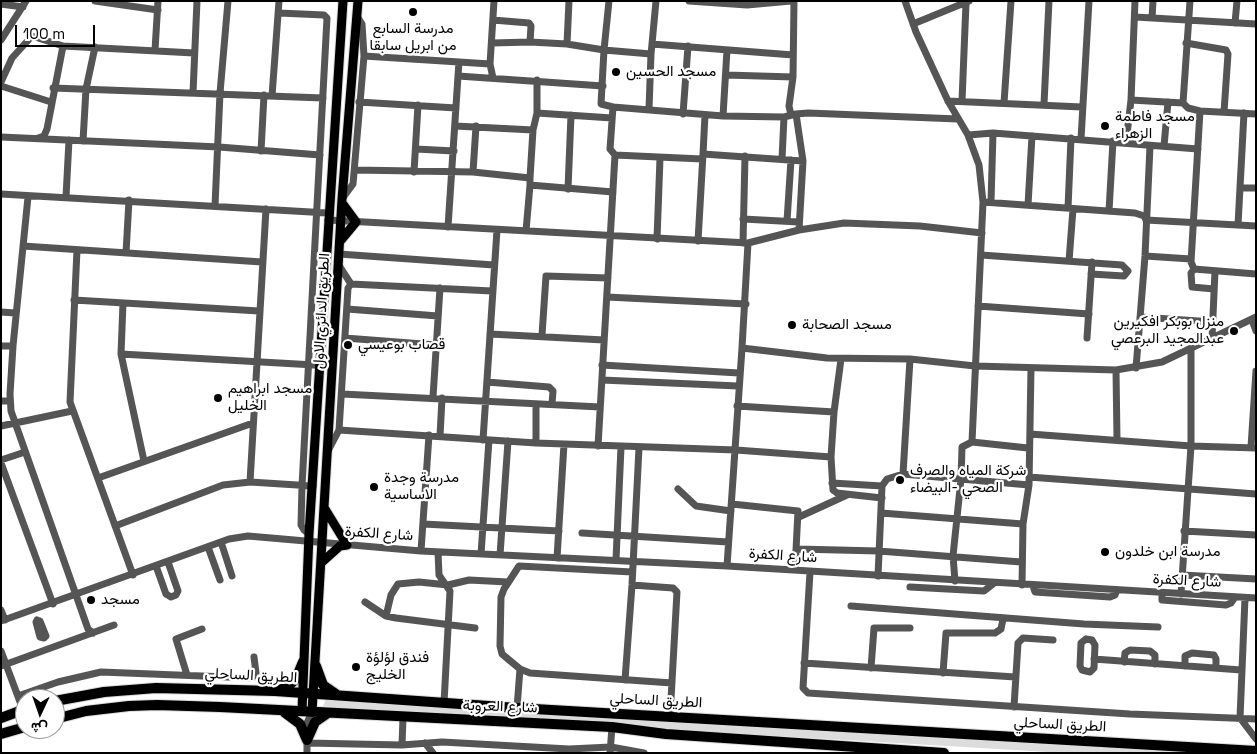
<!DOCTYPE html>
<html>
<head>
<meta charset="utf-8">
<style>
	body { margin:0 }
	#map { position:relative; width:1257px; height:754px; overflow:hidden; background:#fff; font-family:"Space Grotesk",Vazirmatn,sans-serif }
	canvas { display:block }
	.frame { position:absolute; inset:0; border:2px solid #000; pointer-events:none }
	.north { position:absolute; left:15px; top:689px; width:50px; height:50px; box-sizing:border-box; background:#fff; border:1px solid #999; border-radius:50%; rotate:183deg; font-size:14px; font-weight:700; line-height:20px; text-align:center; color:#000 }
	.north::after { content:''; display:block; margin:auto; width:18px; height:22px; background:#000; clip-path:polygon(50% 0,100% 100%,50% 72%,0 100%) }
	.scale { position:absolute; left:15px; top:25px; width:80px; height:22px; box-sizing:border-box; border:2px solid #000; border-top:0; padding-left:6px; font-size:15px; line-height:18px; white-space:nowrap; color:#000; -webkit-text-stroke:4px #fff; paint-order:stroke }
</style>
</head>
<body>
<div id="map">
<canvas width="1257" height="754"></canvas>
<div class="frame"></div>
<div class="north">ش</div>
<div class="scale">100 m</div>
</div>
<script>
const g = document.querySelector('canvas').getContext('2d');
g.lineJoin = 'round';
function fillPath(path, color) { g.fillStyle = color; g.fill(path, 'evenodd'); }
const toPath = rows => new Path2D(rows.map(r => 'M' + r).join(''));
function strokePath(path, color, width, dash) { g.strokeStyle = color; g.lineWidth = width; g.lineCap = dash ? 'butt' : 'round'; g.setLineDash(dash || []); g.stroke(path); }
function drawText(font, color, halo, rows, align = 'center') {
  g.font = font + ' "Space Grotesk",Vazirmatn,sans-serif'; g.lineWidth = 4.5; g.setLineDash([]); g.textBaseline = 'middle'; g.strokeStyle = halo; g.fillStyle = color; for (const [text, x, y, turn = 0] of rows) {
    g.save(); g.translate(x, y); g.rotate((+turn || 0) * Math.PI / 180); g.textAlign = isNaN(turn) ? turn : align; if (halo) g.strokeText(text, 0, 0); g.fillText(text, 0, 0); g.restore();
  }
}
fillPath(toPath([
	[326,699,1152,750,1191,753,1065,753,408,714,323,706]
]), '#dcdcdc');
const major = toPath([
	[341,240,356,222,342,203],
	[321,563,340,546,347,545,325,509],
	[302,711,309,534,343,1],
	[312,712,342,199,358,1]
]);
const highway = toPath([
	[316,666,323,685,336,694],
	[277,691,287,687,296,679,303,662],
	[55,701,104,692,156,688,275,691,517,708,1256,751],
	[284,712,300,724,307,740],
	[1,718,25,709],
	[55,719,86,711,129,706,157,705,220,707,612,727,666,734,944,753],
	[1,734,25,727],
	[307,740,315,722,328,713]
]);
strokePath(major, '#dbdbdb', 11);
strokePath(highway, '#dbdbdb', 12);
strokePath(toPath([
	[95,1,158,10],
	[689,1,747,5,791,1],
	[905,1,916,32,948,101,968,135,979,165,983,202,972,442],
	[1190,1,1183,103,1188,108,1200,111,1256,114],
	[1,4,23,7],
	[279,13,324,15,327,18,302,486,301,525,304,530,309,534],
	[1135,17,1256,24],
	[1152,18,1153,1],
	[493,20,529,23,531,26,530,42],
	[1235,23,1237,1],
	[913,24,969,1],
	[1,40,26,1],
	[492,43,530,42,567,44,604,50,609,1],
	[1186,43,1226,50,1228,54,1224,112],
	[567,44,569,1],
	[652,44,656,1],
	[155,50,158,1],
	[364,56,459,62,458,76,603,86],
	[459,62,490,64,493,78],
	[490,64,494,1],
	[726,75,793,77],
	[537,80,537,113,612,118],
	[1,82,12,58,32,36,63,46,194,53],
	[1,86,51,102],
	[53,88,323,98],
	[193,93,197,1],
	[272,96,279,1],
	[1131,100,1183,103],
	[948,101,1082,107],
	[962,101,966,3],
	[359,102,456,108],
	[1004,103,1011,1],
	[1044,104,1049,1],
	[613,107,601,104,604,50,651,54,652,44,793,55],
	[649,109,651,54],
	[683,114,688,46],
	[796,114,803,161,799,230],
	[791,115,789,106,793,77,794,1],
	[723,116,727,50],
	[455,126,533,130],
	[968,135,993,133,1198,149],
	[1,137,219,147,320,155],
	[38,138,44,136,47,129,63,46],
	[1081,139,1089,1],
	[83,141,86,89,95,47],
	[1126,143,1131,100,1135,1],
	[1164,146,1168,102],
	[416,149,454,151],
	[261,151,264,95],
	[703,154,705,115],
	[702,159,615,155,610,149,613,107,723,116,784,117,796,114,808,113,958,119],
	[782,159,784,117],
	[355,170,473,172,530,178,530,185],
	[414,172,418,105],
	[473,172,476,126],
	[530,178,533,130,537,113],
	[1241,188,1256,188],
	[568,189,571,115],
	[1,194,328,213],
	[28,197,13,346,10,394,11,411,88,629,93,633],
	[66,197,69,140],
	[342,199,353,184,364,56,362,24,357,16],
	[983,202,1135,213,1144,216,1146,220,1256,226],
	[991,202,993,133],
	[1028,205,1032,136],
	[215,206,220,93,228,1],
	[1068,208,1071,138],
	[1109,211,1113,141],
	[743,219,799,222],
	[328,220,748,243,742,348],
	[787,221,791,160],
	[1238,225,1244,113],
	[448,227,458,76],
	[526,231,530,185,613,192],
	[657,239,660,158],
	[698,241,703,154,803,161],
	[743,243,745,156],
	[748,243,799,230,844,223,920,226,982,233],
	[23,246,262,262],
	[77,250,70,402,133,575],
	[126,253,129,200],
	[339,254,494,265],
	[981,255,1122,265,1128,271,1124,276,1091,274],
	[1145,256,1191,259],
	[1069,261,1073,209],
	[338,264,351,284],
	[1194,269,1191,262,1200,111],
	[1194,269,1256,274],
	[1194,269,1191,273,1192,287,1214,289],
	[607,297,746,304],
	[74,300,259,311],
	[123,303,121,354,144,461],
	[978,306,1089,314],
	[347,309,438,316],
	[1,312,15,313],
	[1140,317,1213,322],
	[1252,320,1256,331],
	[490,334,604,340],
	[542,335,546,276,608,278],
	[345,338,436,345],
	[1087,338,1092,262],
	[1212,338,1215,271],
	[1,346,13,346],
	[121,354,332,366],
	[841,359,834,412,831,457,833,490,837,493,882,498],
	[602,365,739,373],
	[1136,368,1145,256,1150,146],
	[1116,370,1117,439],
	[602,380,738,386],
	[487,382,549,387,553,391,552,404],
	[342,394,600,407],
	[433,397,440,288],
	[1,401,10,401],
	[737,406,834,412],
	[1,426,72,411],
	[339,430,536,443,736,450,831,457],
	[1030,434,1191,446,1256,448],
	[440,436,442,398],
	[483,440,497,230],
	[536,443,536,404],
	[598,446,615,155],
	[1251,447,1256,371],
	[328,451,339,430,348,288,351,284,492,291],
	[1,460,25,452],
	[1,463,53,604],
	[903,474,910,359],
	[1029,477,1256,494],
	[98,478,253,423],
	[250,482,266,209],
	[832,483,882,486,887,479,903,474,1029,485],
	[678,489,696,506,731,511],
	[732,504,798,511,795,570],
	[881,513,1023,524],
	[799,517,847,495],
	[423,524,559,531],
	[115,526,223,485,250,482,313,486],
	[1184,531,1256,535],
	[582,533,728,542],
	[221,542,232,576],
	[208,547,220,580],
	[797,549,879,551,1021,562],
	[421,551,429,435],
	[438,552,439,575,450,591,444,703],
	[481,554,489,440],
	[500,555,508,441],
	[557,558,564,444],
	[616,560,621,447],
	[156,566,166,594,171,597,176,595,178,591,168,562],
	[727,566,742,348,827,358,910,359,975,366,1116,370,1162,362,1256,317],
	[632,572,519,566,504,589,501,597,500,646,502,654,520,669,530,673,672,683],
	[810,572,803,688,808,693,1130,714,1256,719],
	[1182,575,1256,579],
	[878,576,882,486],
	[955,581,953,556,961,479,962,447,972,442,1028,448],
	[632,585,673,588,677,592,670,717],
	[1022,585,1023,524,1029,485,1031,368],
	[1033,586,1035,592,1110,597,1115,595,1117,590],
	[910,587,984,591,993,584],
	[1162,593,1162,600,1226,605,1231,603,1235,597],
	[1181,594,1191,446,1191,350],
	[1245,598,1240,718,1256,739],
	[365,602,386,616,396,618,475,628],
	[851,606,1084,624,1158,627],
	[1,610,5,620],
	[386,616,391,595,398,584,419,582,448,585,469,580,508,582],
	[37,620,40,621,46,636,44,638,40,637,36,622,37,620],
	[1,621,229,539,248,536,421,551,727,566,1256,598],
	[1086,639,1092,640,1095,645,1094,668,1090,672,1082,670,1080,666,1081,643,1086,639],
	[1,651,23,710],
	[1094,659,1241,670],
	[1124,662,1125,653,1130,650,1150,651,1155,655,1155,664],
	[804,663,1015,677],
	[1,666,114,625],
	[1185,666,1185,656,1192,653,1214,655,1216,659,1216,668],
	[871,668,874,628,910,628],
	[943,673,946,633,995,633,1001,629,1003,619],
	[187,675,176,639,202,629],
	[625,680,632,585,639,448],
	[18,696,58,682,101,672,252,678,256,673,254,657],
	[1014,707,1018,643,1023,638,1053,640],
	[517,708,520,669],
	[307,743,402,745,442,742,569,749,611,747,644,753],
	[425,743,433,753],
	[402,745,403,718],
	[307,753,307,723,312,712],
	[610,753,612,727]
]), '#555', 7);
strokePath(major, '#000', 9);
strokePath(highway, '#000', 10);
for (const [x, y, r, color] of [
	[413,12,5,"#000"],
	[616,72,5,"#000"],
	[1105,126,5,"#000"],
	[792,325,5,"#000"],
	[1234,331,5,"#000"],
	[348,345,5,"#000"],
	[218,398,5,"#000"],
	[900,480,5,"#000"],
	[374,487,5,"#000"],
	[1105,552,5,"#000"],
	[91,600,5,"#000"],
	[356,667,5,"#000"]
]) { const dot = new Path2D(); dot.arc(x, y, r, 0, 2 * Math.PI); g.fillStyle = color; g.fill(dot); strokePath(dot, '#fff', 2); }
drawText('15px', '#000', '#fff', [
	["مدرسة السابع",413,29,"center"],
	["من ابريل سابقا",413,46,"center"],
	["مسجد الحسين",626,72],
	["مسجد فاطمة",1115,117],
	["الزهراء",1115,134],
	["منزل بوبكر افكيرين",1224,322,"right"],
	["عبدالمجيد البرعصي",1224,339,"right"],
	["مسجد الصحابة",802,325],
	["قصاب بوعيسي",358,345],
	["مسجد ابراهيم",228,389],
	["الخليل",228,406],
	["شركة المياه والصرف",910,471],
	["الصحي -البيضاء",910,488],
	["مدرسة وجدة",384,478],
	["الاساسية",384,495],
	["مدرسة ابن خلدون",1115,552],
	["مسجد",101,600],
	["فندق لؤلؤة",366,658],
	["الخليج",366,675]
], 'left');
drawText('15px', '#000', '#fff', [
	["الطريق الدائري الاول",322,311,-87],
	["شارع الكفرة",379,534,4],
	["شارع الكفرة",783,556,4],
	["شارع الكفرة",1187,581,3],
	["الطريق الساحلي",251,676,3],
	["الطريق الساحلي",656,701,3],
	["شارع العروبة",500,707,2],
	["الطريق الساحلي",1060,725,3]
]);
</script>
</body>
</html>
